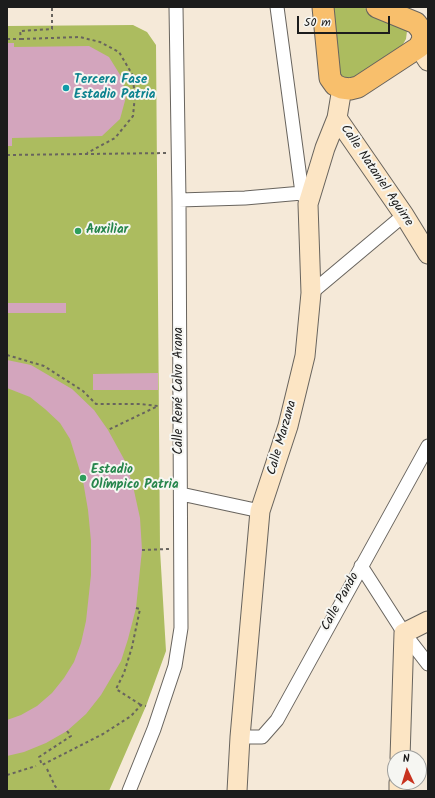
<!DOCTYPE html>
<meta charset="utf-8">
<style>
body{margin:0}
#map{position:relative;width:435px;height:798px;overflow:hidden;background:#f5e9d8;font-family:Kalam,sans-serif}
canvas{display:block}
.frame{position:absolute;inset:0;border:8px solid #1c1c1c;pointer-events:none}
.north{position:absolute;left:387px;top:750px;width:40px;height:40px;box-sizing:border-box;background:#f6f6f2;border:1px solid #9f9f9c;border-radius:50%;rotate:356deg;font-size:11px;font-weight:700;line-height:16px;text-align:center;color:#1c1c1c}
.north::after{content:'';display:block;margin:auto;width:14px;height:18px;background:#c8321e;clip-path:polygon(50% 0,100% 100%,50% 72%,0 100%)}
.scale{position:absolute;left:297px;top:16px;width:93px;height:18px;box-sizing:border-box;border:2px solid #1c1c1c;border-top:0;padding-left:5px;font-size:12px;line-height:14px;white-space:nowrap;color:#1c1c1c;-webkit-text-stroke:3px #f6f6f2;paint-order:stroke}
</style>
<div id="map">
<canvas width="435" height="798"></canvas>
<div class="frame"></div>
<div class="north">N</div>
<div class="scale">50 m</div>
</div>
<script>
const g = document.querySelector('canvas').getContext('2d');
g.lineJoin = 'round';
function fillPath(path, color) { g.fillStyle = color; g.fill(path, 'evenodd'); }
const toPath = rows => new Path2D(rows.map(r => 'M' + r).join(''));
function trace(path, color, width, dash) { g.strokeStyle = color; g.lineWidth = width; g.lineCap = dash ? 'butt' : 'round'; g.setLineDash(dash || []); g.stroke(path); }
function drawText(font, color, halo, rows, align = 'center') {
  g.font = font + ' Kalam,sans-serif'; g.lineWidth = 4; g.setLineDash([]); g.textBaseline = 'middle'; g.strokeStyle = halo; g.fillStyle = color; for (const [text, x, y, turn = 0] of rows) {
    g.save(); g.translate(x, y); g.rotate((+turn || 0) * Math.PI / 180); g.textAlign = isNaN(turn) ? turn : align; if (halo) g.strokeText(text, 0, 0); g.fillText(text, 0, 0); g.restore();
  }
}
fillPath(toPath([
 [334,7,362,7,401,23,407,31,406,39,402,46,354,79,346,79,339,75,332,14],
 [133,25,147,32,156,45,160,550,166,651,146,706,109,791,7,791,7,26]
]), '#acbc5f');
fillPath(toPath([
 [7,43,14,43,14,47,89,46,109,57,122,78,126,97,120,119,102,136,12,138,12,146,7,146],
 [7,303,66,303,66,313,7,313],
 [7,360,31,365,72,389,94,410,108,430,125,461,133,486,140,518,142,550,136,608,128,639,121,661,101,695,86,714,67,731,46,743,24,752,7,756,7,720,21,715,37,706,52,693,64,678,74,662,81,643,86,621,91,575,91,541,88,510,83,481,70,439,60,423,45,409,30,397,7,388],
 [158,373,158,390,93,390,93,374]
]), '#d3a5bd');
const street = toPath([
 [277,7,302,193,308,204],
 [179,200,245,198,302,193],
 [311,293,404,215],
 [181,494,260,511],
 [361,566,404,633,428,664],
 [240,737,262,737,277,720,428,446],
 [129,791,154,729,175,666,181,628,179,200,176,7]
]);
const secondary = toPath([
 [419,47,428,61],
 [337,118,404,215,428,254],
 [400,758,404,633,428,621],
 [237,791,240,737,260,511,288,426,305,356,311,293,308,204,325,148,337,118,342,88],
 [399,791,399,782]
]);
const primary = toPath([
 [323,7,330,78,335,85,342,88,350,89,358,87,419,47,423,39,422,31,416,23,377,7]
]);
trace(street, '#68645e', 15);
trace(secondary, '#68645e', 21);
trace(primary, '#68645e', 23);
trace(toPath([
 [7,39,21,39,20,31,52,29,52,7],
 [21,39,80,37,100,42,119,52,132,74,135,95,133,116,115,138,87,153],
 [7,155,167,153],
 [7,355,44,366,83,391,96,404,140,404,158,406,108,430],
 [142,550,169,549],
 [136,608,140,609,132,647,124,673,116,689,141,705],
 [67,731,71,736,39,757,42,765,103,734,131,716,141,705,146,706],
 [47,769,55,786,59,791],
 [7,775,36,766]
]), '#68645e', 2, [3, 3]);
trace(street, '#fff', 13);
trace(secondary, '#fce5c4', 19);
trace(primary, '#f8bf6c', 21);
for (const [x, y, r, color] of [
 [66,88,4,"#0f9aa8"],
 [78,231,4,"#2e9e5b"],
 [83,478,4,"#2e9e5b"]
]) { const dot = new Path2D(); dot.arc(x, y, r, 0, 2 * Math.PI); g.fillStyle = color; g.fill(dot); trace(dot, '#f6f6f2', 1.5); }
drawText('bold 13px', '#0d838f', '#f6f6f2', [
 ["Tercera Fase",74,81],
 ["Estadio Patria",74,96]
], 'left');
drawText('13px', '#1c1c1c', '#f6f6f2', [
 ["Calle Nataniel Aguirre",376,176,56],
 ["Calle René Calvo Arana",180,391,-90],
 ["Calle Marzana",283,438,-74],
 ["Calle Pando",341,602,-61]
]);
drawText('bold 13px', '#27864d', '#f6f6f2', [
 ["Auxiliar",86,231],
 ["Estadio",91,471],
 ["Olímpico Patria",91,486]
], 'left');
</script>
